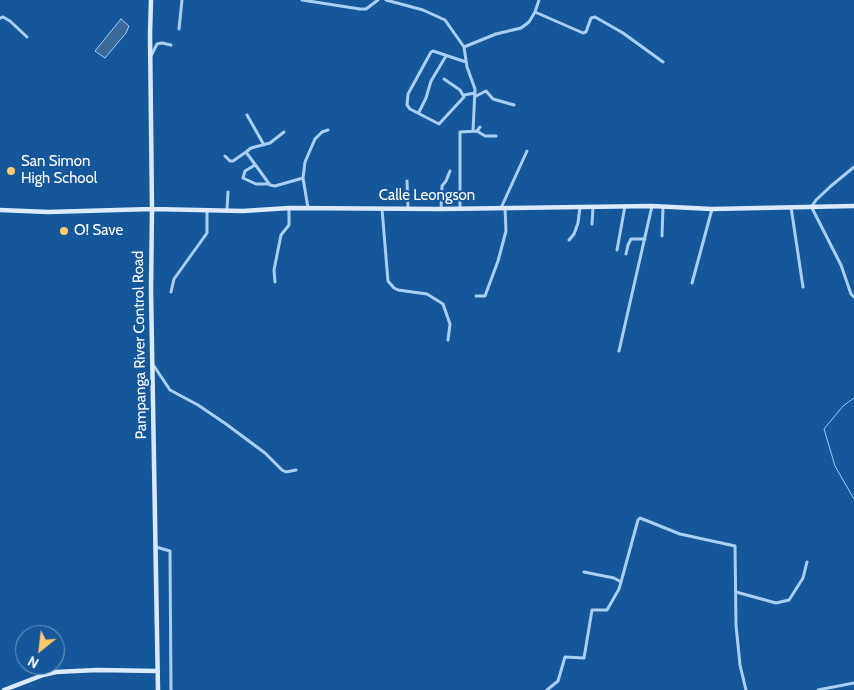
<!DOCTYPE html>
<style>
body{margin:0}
#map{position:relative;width:854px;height:690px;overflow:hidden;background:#14589b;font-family:Cabin,sans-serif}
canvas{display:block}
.north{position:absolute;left:15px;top:625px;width:50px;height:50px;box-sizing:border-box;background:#14589b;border:1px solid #729bc3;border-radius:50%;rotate:209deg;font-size:14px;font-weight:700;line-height:20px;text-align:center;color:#fff}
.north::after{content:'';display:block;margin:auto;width:18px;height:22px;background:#ffca6b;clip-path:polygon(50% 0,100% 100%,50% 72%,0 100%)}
</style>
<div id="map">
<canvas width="854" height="690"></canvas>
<div class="north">N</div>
</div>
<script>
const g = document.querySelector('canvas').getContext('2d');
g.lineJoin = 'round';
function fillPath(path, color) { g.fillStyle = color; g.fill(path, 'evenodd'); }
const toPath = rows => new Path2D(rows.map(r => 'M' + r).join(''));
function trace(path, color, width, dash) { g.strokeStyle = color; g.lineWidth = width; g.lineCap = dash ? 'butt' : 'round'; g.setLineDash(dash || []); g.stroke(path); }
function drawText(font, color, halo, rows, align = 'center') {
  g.font = font + ' Cabin,sans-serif'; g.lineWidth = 4; g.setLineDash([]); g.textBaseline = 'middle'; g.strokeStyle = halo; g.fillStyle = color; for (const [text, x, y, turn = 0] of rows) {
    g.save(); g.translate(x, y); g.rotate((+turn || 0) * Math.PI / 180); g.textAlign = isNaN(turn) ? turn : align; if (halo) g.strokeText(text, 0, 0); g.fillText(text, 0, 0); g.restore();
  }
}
const water = toPath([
 [121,19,129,26,126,33,105,58,95,51,121,19]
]);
fillPath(water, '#396999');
trace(water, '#9bccf6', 1);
trace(toPath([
 [854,398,843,406,824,429,835,466,854,499]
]), '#9bccf6', 1);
trace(toPath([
 [302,0,360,9,366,9,378,0],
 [386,0,423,10,445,20,464,47,467,67,475,89,473,131],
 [539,0,535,12,583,33,586,32,591,18,595,17,623,33,663,62],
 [0,18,3,17,10,21,27,37],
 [179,29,182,0],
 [464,47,496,34,521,28,529,22,535,12],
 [151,56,157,44,162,43,171,45],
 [444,79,460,90,464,97,439,124,410,109,407,105,408,94,431,52,433,51,466,62],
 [464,95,475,93],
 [476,96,486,91,493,99,514,105],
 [419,112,426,98,431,81,446,56],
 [247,115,264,145],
 [477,131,485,136,496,136],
 [284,132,270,143,251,148,246,152,270,185,275,186,303,178],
 [225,156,230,161,233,161,246,152],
 [255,165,245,171,243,178,256,184,268,184],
 [407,181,408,208],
 [811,206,841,265,851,294,854,297],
 [812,206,816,200,831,186,854,167],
 [791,207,803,287],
 [308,208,303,178,305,162,315,139,322,132,328,130],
 [501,208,527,151],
 [382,209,388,281,394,288,398,290,427,294,443,304,450,324,448,340],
 [441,209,442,186,446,181,450,171],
 [460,209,460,132,477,131,480,127],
 [227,210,228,192],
 [592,224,593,207],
 [662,236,663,207],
 [569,240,574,234,578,223,580,207],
 [617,250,625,206],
 [626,254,628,245,631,239,645,239],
 [275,282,274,270,281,235,289,225,289,208],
 [692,283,712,209],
 [171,292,174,279,207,233,207,211],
 [476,296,485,296,498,261,506,231,505,208],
 [619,351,652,206],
 [154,366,170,390,198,405,226,424,265,453,282,470,286,472,296,470],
 [156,547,170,551,171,690],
 [584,572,614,578,621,582,638,520,640,518,680,534,735,546,736,625,740,665,746,690],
 [736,592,776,603,789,600,803,578,807,562],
 [547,690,558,681,565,657,584,658,592,610,607,610,619,589,621,582],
 [818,690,854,683]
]), '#a9d0f3', 3);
trace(toPath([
 [151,0,150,34,152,209,151,290,158,690],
 [0,210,48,212,152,209,243,211,289,208,441,209,652,206,712,209,854,206],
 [4,690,43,675,56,672,97,670,158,671]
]), '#d9ebfd', 4.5);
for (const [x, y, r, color] of [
 [11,171,5,"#ffca6b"],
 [64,231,5,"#ffca6b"]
]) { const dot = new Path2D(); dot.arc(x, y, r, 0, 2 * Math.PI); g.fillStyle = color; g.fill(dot); trace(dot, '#14589b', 2); }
drawText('15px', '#fff', '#14589b', [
 ["San Simon",21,162],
 ["High School",21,179],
 ["O! Save",74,231]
], 'left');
drawText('15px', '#fff', '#14589b', [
 ["Calle Leongson",427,196],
 ["Pampanga River Control Road",140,345,-91]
]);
</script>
